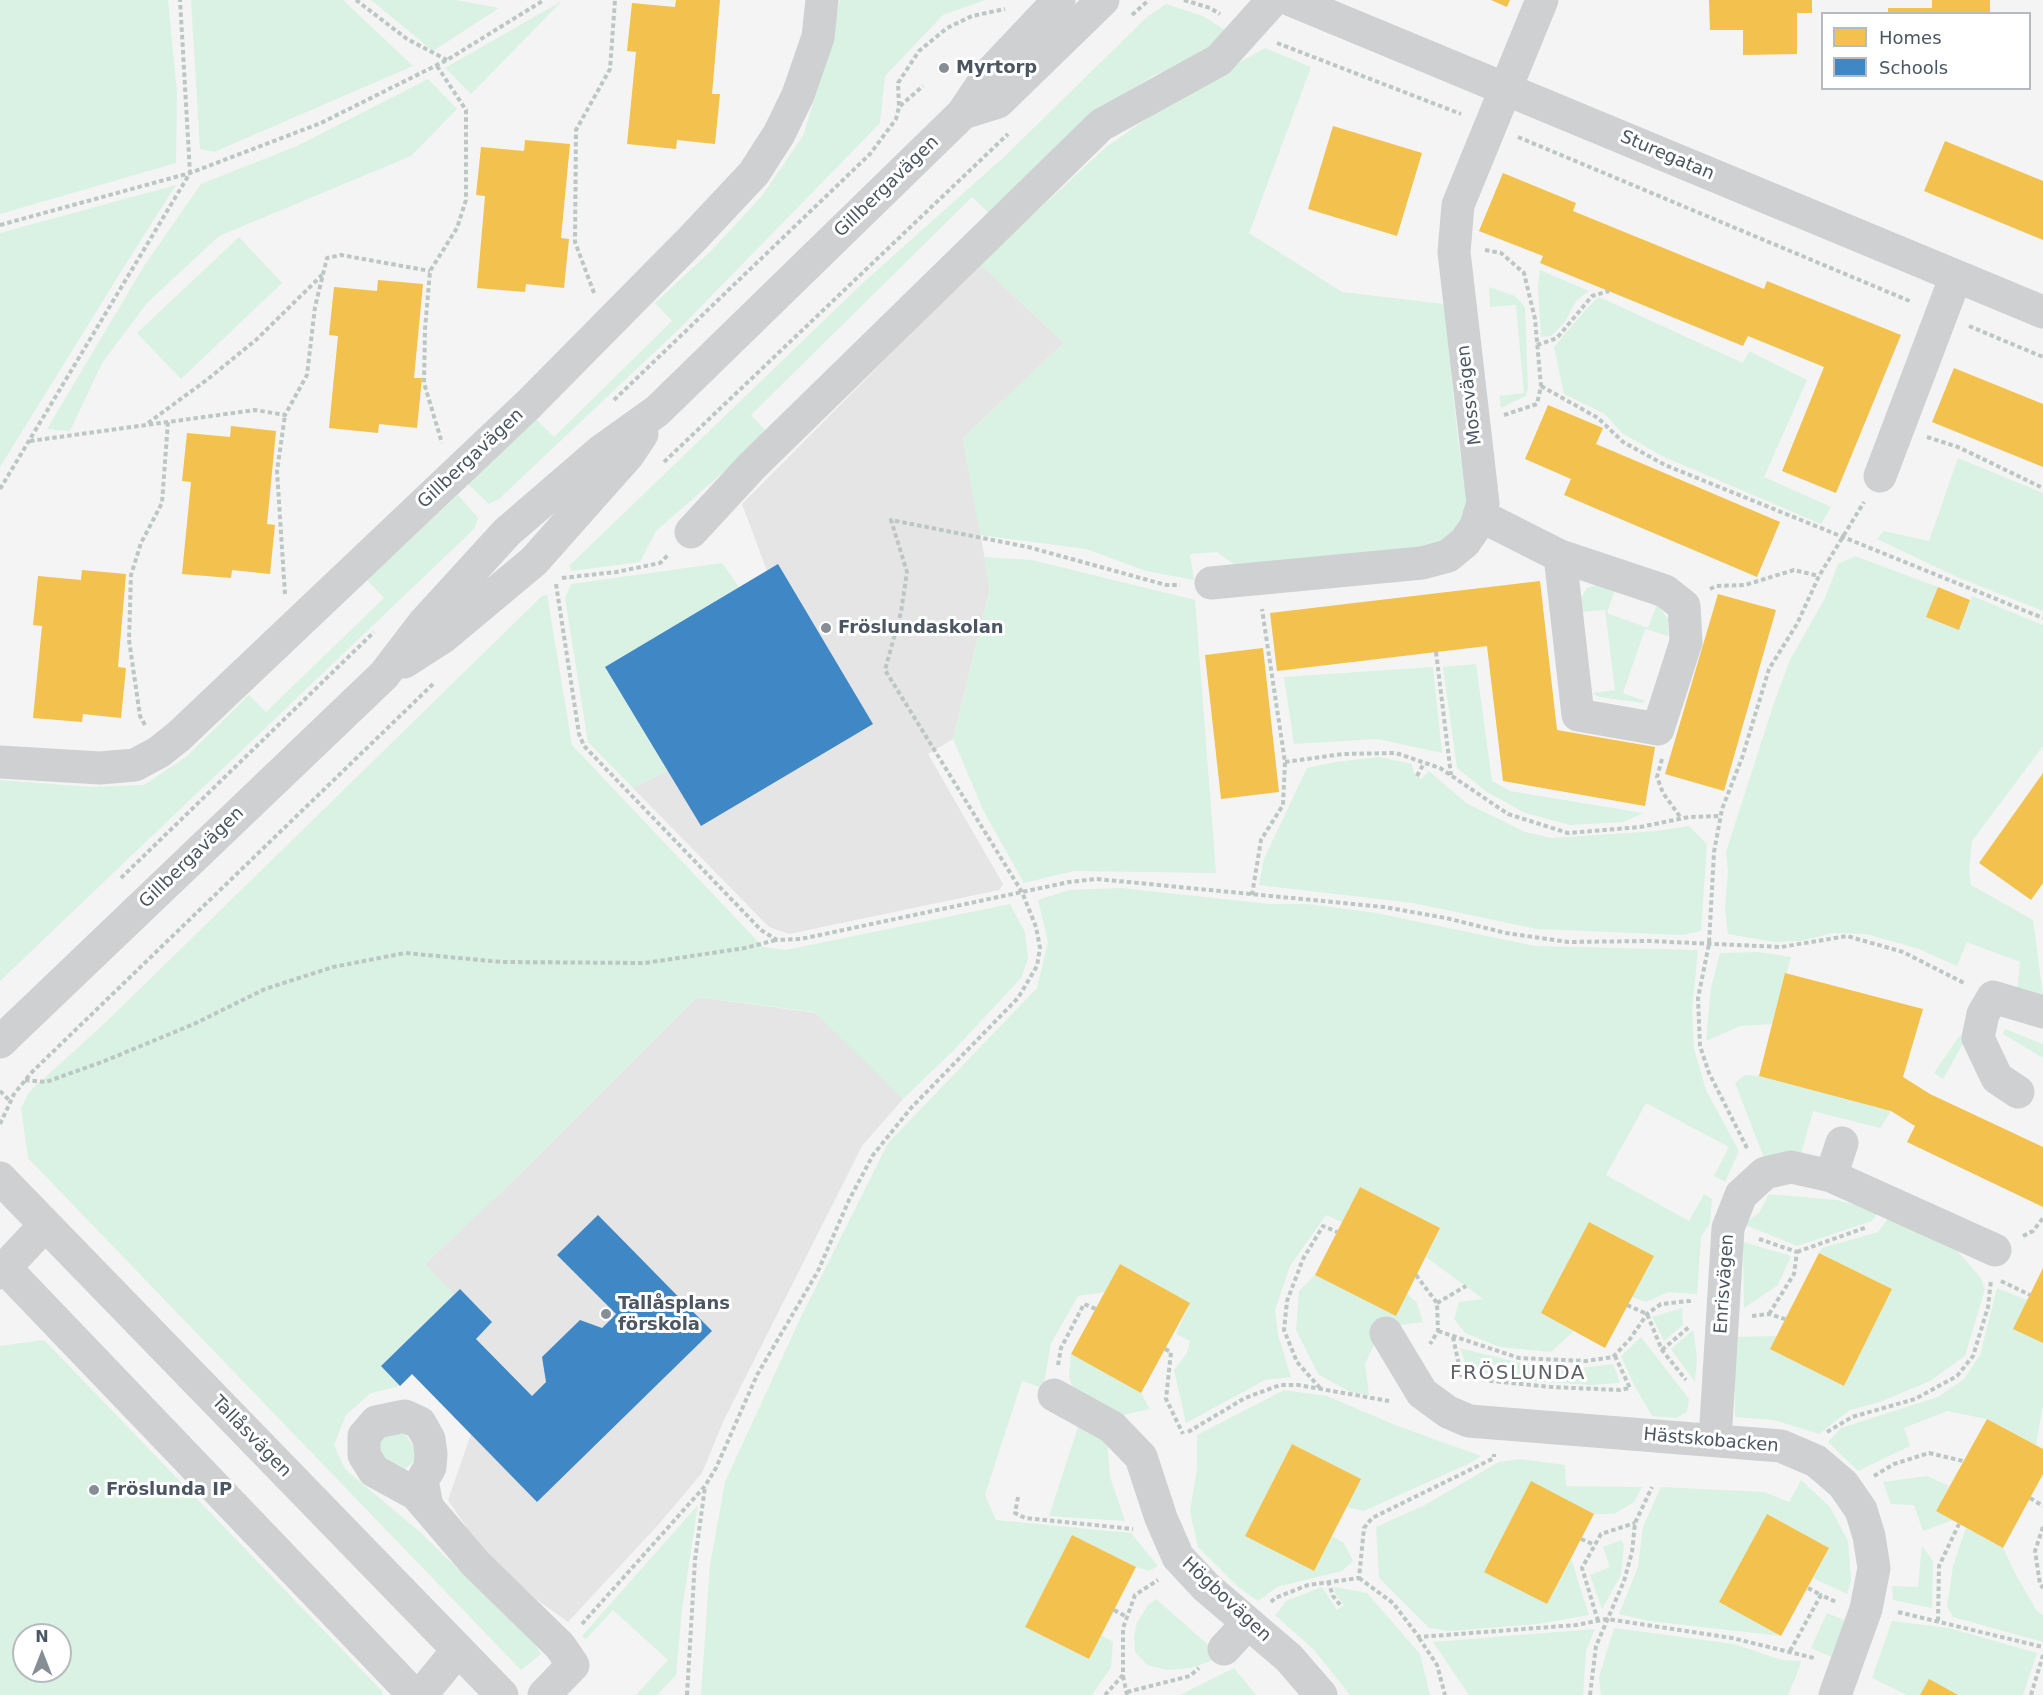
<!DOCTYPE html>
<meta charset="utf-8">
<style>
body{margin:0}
#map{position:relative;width:2043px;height:1695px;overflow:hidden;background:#f4f4f4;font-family:"DejaVu Sans",sans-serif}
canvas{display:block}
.legend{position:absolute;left:1821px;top:12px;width:210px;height:78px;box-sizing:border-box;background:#fff;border:2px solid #b7bbc0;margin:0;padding:8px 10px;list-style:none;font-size:18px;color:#4a5661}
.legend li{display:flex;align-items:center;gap:12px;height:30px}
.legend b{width:30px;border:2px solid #b7bbc0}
.north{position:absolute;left:12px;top:1623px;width:60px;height:60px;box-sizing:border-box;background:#fff;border:2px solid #b7bbc0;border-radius:50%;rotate:0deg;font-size:16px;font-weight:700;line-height:24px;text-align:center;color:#4a5661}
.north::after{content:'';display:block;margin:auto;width:21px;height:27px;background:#868d94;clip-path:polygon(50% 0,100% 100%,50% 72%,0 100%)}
</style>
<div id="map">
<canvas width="2043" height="1695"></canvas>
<ul class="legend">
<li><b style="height:16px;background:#f2c14e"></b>Homes</li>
<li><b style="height:16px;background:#3f88c5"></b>Schools</li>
</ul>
<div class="north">N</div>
</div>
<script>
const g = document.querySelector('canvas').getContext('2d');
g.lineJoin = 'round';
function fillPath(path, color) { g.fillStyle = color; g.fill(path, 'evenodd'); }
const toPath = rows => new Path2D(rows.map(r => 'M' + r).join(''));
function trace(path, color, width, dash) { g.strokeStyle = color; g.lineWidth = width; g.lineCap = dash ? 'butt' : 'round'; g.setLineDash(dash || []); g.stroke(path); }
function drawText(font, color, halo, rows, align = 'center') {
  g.font = font + ' "DejaVu Sans",sans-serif'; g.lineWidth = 6; g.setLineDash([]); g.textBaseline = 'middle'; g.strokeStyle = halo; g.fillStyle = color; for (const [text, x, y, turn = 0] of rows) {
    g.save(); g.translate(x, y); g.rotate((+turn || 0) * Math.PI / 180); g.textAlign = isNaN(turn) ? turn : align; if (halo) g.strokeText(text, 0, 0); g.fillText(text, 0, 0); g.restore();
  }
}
fillPath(toPath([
 [980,264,1064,343,963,438,990,588,953,739,928,754,1003,884,999,890,789,934,769,927,633,788,667,771,605,667,767,571,742,504],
 [697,997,817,1013,903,1099,862,1146,723,1422,702,1473,658,1525,568,1622,536,1599,481,1549,448,1500,471,1434,413,1374,400,1386,381,1366,453,1294,425,1264,522,1172]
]), '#e6e5e6');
fillPath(toPath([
 [0,0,168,0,177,92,176,163,0,214],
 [191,0,343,0,413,66,214,152,200,149],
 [371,0,456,0,499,8,433,51],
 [840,0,985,0,943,15,885,76,880,123,680,328,499,499,489,504,468,484,536,419,554,437,672,321,655,303,711,251,761,197,803,136,826,61],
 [562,1,471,94,445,68],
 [1166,4,1203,16,1225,30,1201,57,1153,76,1111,103,989,213,972,197,751,415,768,433,656,531,640,562,572,571,569,566,866,280,1004,157,1147,17],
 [1265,48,1311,67,1249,233,1342,292,1444,304,1458,441,1468,505,1460,537,1436,551,1242,570,1217,552,1190,554,1194,580,1146,571,1086,549,980,535,963,438,1064,343,980,264,1106,147,1180,96],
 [428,79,457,109,411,156,219,236,147,303,102,363,70,431,47,429,144,266,201,184,297,146],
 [176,185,132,254,0,467,0,233],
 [239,237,282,283,181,379,137,333],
 [1540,270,1589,291,1576,301,1565,322,1551,336,1541,337,1538,288],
 [1489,287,1515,296,1525,307,1528,388,1526,396,1501,408,1499,396,1524,393,1516,305,1490,307],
 [1599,297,1743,363,1749,351,1807,380,1764,477,1831,507,1821,524,1662,456,1622,433,1605,414,1564,394,1554,347,1587,308],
 [1958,458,2043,493,2043,611,1957,577,1877,539,1884,531,1929,541],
 [458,495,478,518,474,529,0,981,0,780,91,787,144,785,186,757,249,695,266,712,384,598,367,580],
 [1855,556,1938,587,1926,617,1959,630,1972,596,2043,625,2043,746,1972,841,1969,870,1971,885,2033,920,2043,996,2017,992,2020,962,1967,942,1957,966,1919,949,1866,934,1833,933,1800,941,1774,942,1728,934,1725,911,1728,871,1726,852,1773,706,1790,660,1825,598,1838,564],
 [984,557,1032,560,1195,600,1216,873,1074,871,1024,883,984,812,953,739,990,589],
 [722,563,739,587,605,667,667,771,633,788,588,742,565,598,571,584],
 [1600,584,1615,589,1607,613,1648,628,1657,604,1668,619,1668,636,1645,629,1623,693,1645,701,1643,703,1599,697,1592,693,1615,690,1605,610,1582,612,1579,601,1587,588],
 [547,595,572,745,763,947,786,950,1010,904,1025,932,1028,959,1021,978,953,1051,903,1099,814,1012,697,997,522,1172,425,1264,454,1294,381,1366,400,1386,371,1393,346,1415,334,1445,345,1469,421,1533,533,1642,541,1654,521,1670,28,1158,21,1108,29,1092,106,1022,542,596],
 [1476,664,1492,781,1510,791,1643,813,1623,822,1570,825,1525,813,1487,792,1457,768,1443,667],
 [1433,667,1442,753,1377,739,1294,744,1284,677],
 [1379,757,1412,764,1414,773,1421,779,1429,771,1466,803,1525,832,1551,838,1657,831,1689,826,1707,844,1701,931,1682,935,1537,929,1413,903,1259,885,1264,859,1307,768,1335,762],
 [1121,888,1270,904,1307,904,1371,912,1535,946,1698,950,1692,1011,1694,1049,1706,1090,1739,1151,1725,1182,1714,1176,1729,1147,1646,1103,1606,1175,1689,1221,1704,1194,1712,1199,1710,1223,1701,1237,1697,1294,1668,1292,1646,1302,1632,1297,1654,1256,1589,1222,1541,1313,1574,1331,1551,1352,1500,1347,1465,1333,1454,1319,1459,1302,1483,1299,1426,1257,1440,1228,1360,1187,1342,1222,1326,1215,1290,1266,1275,1310,1278,1335,1291,1377,1265,1380,1186,1423,1174,1370,1187,1353,1190,1341,1176,1334,1190,1303,1120,1264,1105,1292,1078,1296,1051,1343,1043,1388,1022,1381,985,1495,996,1520,1131,1533,1158,1566,1149,1571,1136,1567,1072,1535,1025,1627,1089,1659,1101,1635,1113,1642,1111,1667,1092,1695,701,1695,710,1565,725,1482,800,1319,888,1143,1037,988,1048,942,1038,900,1069,890],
 [1759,952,1791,957,1772,1024,1740,1026,1706,1041,1711,988,1720,953],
 [2005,1029,2043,1044,2043,1058,2003,1034],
 [1960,1035,1966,1038,1943,1079,1934,1073],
 [1745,1075,1759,1076,1891,1111,1880,1128,1813,1111,1800,1157,1766,1163,1735,1083],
 [1769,1194,1837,1200,1879,1211,1872,1221,1797,1246,1743,1224,1759,1213],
 [1891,1214,1948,1240,1980,1277,1985,1289,1965,1356,1930,1381,1880,1402,1850,1410,1819,1434,1774,1420,1735,1417,1734,1337,1777,1336,1771,1348,1844,1386,1892,1289,1819,1253,1822,1248,1878,1232],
 [1743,1242,1791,1256,1778,1285,1744,1308],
 [1315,1275,1396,1316,1407,1294,1417,1303,1423,1322,1399,1325,1377,1338,1365,1364,1369,1395,1350,1392,1318,1374,1296,1330,1299,1291],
 [1997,1288,2027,1300,2043,1343,2043,1404,2036,1445,1987,1419,1947,1411,1904,1428,1910,1446,1858,1471,1828,1442,1841,1428,1938,1397,1964,1379,1980,1355],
 [1682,1308,1683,1325,1664,1341,1652,1317],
 [1693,1330,1697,1357,1695,1382,1671,1349],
 [1641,1337,1689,1399,1687,1412,1676,1418,1652,1416,1634,1385,1621,1356],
 [44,1340,382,1691,382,1695,0,1695,0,1346],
 [24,1635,60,1635,60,1671,24,1671],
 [1460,1348,1516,1362,1565,1370,1613,1364,1620,1383,1591,1385,1531,1381,1468,1370],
 [1071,1354,1141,1393,1150,1409,1114,1417,1075,1394,1069,1377],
 [1284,1390,1327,1396,1395,1425,1481,1456,1470,1463,1364,1511,1346,1507,1360,1479,1292,1444,1245,1536,1313,1571,1332,1536,1344,1543,1353,1561,1342,1571,1277,1587,1258,1601,1238,1587,1198,1547,1190,1512,1197,1468,1197,1435],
 [1062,1411,1107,1440,1110,1477,1125,1521,1049,1516,1079,1424,1060,1417],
 [391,1431,404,1433,416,1450,414,1461,405,1469,378,1456,380,1439],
 [1520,1459,1565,1465,1566,1486,1642,1487,1634,1502,1614,1514,1594,1514,1531,1482,1484,1571,1547,1604,1571,1558,1589,1615,1538,1624,1450,1631,1429,1628,1379,1578,1376,1527,1423,1506,1499,1462],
 [1927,1476,1949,1486,1936,1511,1953,1520,1923,1531,1914,1505,1891,1504,1883,1482],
 [1801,1480,1830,1507,1848,1541,1851,1581,1847,1594,1813,1578,1829,1548,1767,1514,1719,1602,1781,1636,1649,1621,1619,1614,1638,1567,1643,1527,1661,1487,1764,1492,1789,1502],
 [698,1505,682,1609,676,1675,657,1695,636,1695,668,1660,613,1610,586,1639,582,1636],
 [1966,1528,2003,1548,2016,1575,2037,1611,2043,1615,2043,1642,1953,1617,1947,1606,1953,1566],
 [1621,1540,1624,1545,1621,1575,1602,1609,1590,1575,1610,1567,1603,1547],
 [1922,1546,1933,1561,1932,1608,1893,1600,1892,1586,1918,1587],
 [1322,1587,1337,1610,1344,1605,1335,1593,1334,1587,1367,1593,1420,1654,1430,1695,1350,1695,1314,1650,1275,1615,1286,1601],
 [1156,1599,1222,1657,1191,1668,1166,1670,1147,1665,1135,1652,1134,1637,1137,1623,1147,1606],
 [1827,1613,1847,1621,1831,1657,1811,1648],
 [1892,1621,1949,1628,2037,1653,2023,1695,1907,1695,1872,1678],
 [1614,1628,1734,1644,1781,1660,1801,1661,1800,1666,1788,1695,1601,1695,1599,1677],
 [1595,1629,1586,1651,1583,1695,1469,1695,1433,1642],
 [1234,1668,1256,1695,1180,1695]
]), '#d9f2e3');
fillPath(toPath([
 [676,0,720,0,712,94,720,94,715,144,677,140,676,149,627,144,636,52,627,51,632,3,675,7],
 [1491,0,1510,0,1507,7],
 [1709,0,1812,0,1812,13,1797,13,1797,54,1743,55,1743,30,1710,30],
 [1932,0,1990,0,1990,14,1888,14,1888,8,1932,8],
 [1333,126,1422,153,1397,236,1308,209],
 [525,140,570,144,561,238,569,239,564,288,526,284,525,292,477,288,485,196,476,195,481,147,524,151],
 [1945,141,2043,181,2043,240,1924,191],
 [1503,173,1576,203,1573,211,1764,289,1767,281,1901,335,1836,493,1782,471,1824,367,1748,336,1743,346,1540,263,1543,256,1479,231],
 [378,280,423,284,414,378,422,378,417,428,379,424,378,433,329,428,338,336,329,335,334,287,377,291],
 [1954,368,2043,404,2043,467,1932,422],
 [1548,405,1603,428,1596,444,1780,522,1757,577,1564,495,1571,479,1525,459],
 [231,426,276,431,267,524,275,525,270,574,232,570,231,578,182,574,191,482,182,481,187,433,230,437],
 [82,570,126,574,118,667,126,668,121,718,83,714,82,722,33,718,42,626,33,625,38,576,81,580],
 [1540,581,1557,730,1655,747,1645,806,1503,781,1487,646,1277,671,1270,613],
 [1938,587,1970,600,1959,630,1926,617],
 [1718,594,1776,610,1724,791,1665,774],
 [1263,648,1279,792,1221,799,1205,655],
 [2043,773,2043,883,2031,900,1979,863],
 [1785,973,1923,1009,1903,1077,1930,1094,2043,1147,2043,1207,1907,1142,1915,1126,1891,1111,1759,1076],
 [1360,1187,1440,1228,1396,1316,1315,1275],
 [1589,1222,1654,1256,1605,1348,1541,1313],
 [1819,1253,1892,1289,1844,1386,1770,1349],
 [1120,1264,1190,1303,1141,1393,1071,1354],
 [2043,1268,2043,1343,2013,1329],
 [1987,1419,2043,1449,2043,1474,2003,1548,1936,1511],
 [1292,1444,1361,1479,1314,1571,1245,1536],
 [1531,1481,1594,1514,1547,1604,1484,1572],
 [1767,1514,1829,1548,1781,1636,1719,1602],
 [1072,1535,1136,1567,1089,1659,1025,1627],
 [1929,1679,1958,1695,1920,1695]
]), '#f2c14e');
fillPath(toPath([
 [778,564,873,724,701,826,605,667],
 [598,1215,712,1331,537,1502,412,1374,400,1386,381,1366,460,1289,492,1322,476,1339,532,1396,546,1382,542,1357,580,1320,602,1328,616,1314,557,1255]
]), '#3f88c5');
trace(toPath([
 [356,0,407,39,447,60],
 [1184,0,1210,8,1220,14],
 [1132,15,1149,0],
 [1277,43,1461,114],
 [437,66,466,110,466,200,457,228,430,271,425,329,424,383,442,443],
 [900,106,923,86],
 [1518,137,1912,302],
 [0,225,190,173,321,123,447,60,544,0],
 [1485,250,1501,253,1524,273,1535,319,1541,386,1537,404,1504,415],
 [594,293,575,242,576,130,610,69,615,0],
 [1969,326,2043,357],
 [1537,345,1557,338,1592,296,1609,291],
 [1541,386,1598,418,1623,442,1665,465,2043,618],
 [614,400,870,154,896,119,899,107,898,83,919,51,947,28,972,16,1005,9],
 [148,423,208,379,257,339,322,275],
 [1927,437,1958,447,2043,488],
 [30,441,255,410,285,415,307,375,315,307,327,258,341,255,430,271],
 [664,462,1008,134],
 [0,489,190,173,180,0],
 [562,578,616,572,660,563,669,554],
 [556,584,579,734,584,746,761,930,777,940,801,939,1069,882,1097,879,1384,907,1446,918,1506,933,1568,942,1649,941,1781,947,1847,936,1903,952,1966,984],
 [1710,589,1716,586,1745,585,1794,570,1819,576],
 [285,594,277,471,285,415],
 [1436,652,1451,775],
 [145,725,140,716,129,640,131,575,141,543,162,503,168,421],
 [1662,759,1657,777,1663,793,1681,818],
 [1285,762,1343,754,1396,753,1440,768,1508,814,1568,833,1640,827,1689,817,1720,816],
 [1417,776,1424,763],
 [121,878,374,632],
 [1252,895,1261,840,1283,805,1285,762,1262,609],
 [25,1080,46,1082,102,1062,194,1024,265,989,333,967,405,953,502,962,645,963,745,948,776,940],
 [0,1091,10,1101],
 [0,1124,14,1094,32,1072,433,684],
 [1747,1148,1709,1073,1700,1046,1698,998,1709,944,1714,852,1722,809,1742,758,1769,669,1797,624,1819,576,1864,502],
 [2023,1236,2033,1231,2043,1218],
 [1759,1239,1797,1252,1794,1274,1769,1314],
 [1797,1252,1867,1227],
 [1416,1275,1437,1303,1438,1331,1430,1344],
 [2001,1281,2030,1295],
 [1437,1303,1466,1286],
 [1627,1305,1647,1314,1662,1350,1686,1380],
 [1752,1316,1769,1314,1785,1319],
 [1438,1331,1519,1358,1586,1361,1613,1357,1630,1339,1647,1314,1661,1304,1689,1301,1689,1304],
 [1453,1337,1461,1375,1491,1381,1551,1387,1620,1390,1630,1388,1615,1356],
 [1165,1349,1171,1352,1166,1399,1183,1434],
 [1662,1350,1689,1327],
 [1058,1365,1061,1348,1084,1304,1096,1309],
 [1320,1388,1297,1362,1284,1330,1287,1301,1303,1259,1323,1226,1337,1232],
 [1188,1432,1245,1398,1280,1385,1298,1385,1389,1401],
 [1827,1432,1852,1417,1915,1399,1957,1376,1973,1356,1988,1307,1991,1280],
 [1874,1476,1894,1464,1929,1453,1963,1461],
 [1018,1497,1015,1513,1025,1518,1133,1529],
 [2030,1498,2043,1506],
 [2043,1527,2035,1551,2040,1584,2043,1588],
 [1581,1539,1595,1545],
 [1359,1578,1393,1603,1419,1637,1576,1625,1607,1619,1732,1638,1814,1658],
 [1328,1581,1333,1596,1342,1607],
 [1808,1588,1821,1595],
 [1271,1602,1275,1598,1308,1585,1359,1578,1364,1528,1372,1518,1494,1458,1494,1454],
 [1114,1610,1127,1617],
 [1898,1612,2043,1647],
 [1598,1621,1582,1568,1601,1534,1635,1523],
 [1938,1621,1939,1566,1959,1524],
 [582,1624,705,1486,716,1468,757,1375,818,1271,849,1200,873,1155,911,1108,1018,998,1037,966,1040,948,1036,927,1022,892,885,670,901,612,907,572,891,520,1028,547,1166,585,1180,585],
 [1419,1638,1437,1665,1445,1695],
 [1790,1651,1821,1595,1836,1602],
 [1123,1676,1127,1695],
 [1127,1692,1190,1676,1199,1668],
 [687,1695,695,1560,705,1487],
 [1105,1695,1123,1675,1123,1628,1135,1595,1158,1580],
 [1590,1695,1596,1646,1624,1581,1632,1552,1635,1523,1652,1487],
 [2031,1695,2043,1655]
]), '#bcc7c4', 4, [4.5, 3]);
trace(toPath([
 [1291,0,2043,312],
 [963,113,998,102,1103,0],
 [1880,476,1956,276],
 [1479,515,1560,556,1665,591,1684,606,1686,642,1658,729,1578,715,1560,556],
 [691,532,752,466,1101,125,1219,60,1273,0],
 [1211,583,1422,563,1448,556,1465,542,1476,526,1483,503,1454,252,1458,205,1542,0],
 [404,662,443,637,534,561,628,455,642,434],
 [0,762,100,768,135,765,159,752,179,736,529,404,694,237,754,173,779,134,798,95,818,37,822,0],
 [0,1042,384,675,423,624,507,532,601,451,657,411,963,113,989,74,1059,0],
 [2018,1092,1997,1078,1978,1038,1983,1014,1993,997,2043,1012],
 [1831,1176,1842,1143],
 [0,1178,502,1695],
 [5,1268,414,1695],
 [0,1273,45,1225],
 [1386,1333,1422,1393,1448,1412,1469,1421,1781,1446,1816,1461,1843,1484,1861,1510,1869,1536,1874,1568,1866,1609,1835,1695],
 [1054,1395,1112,1427,1141,1457,1161,1518,1178,1557,1206,1587,1289,1658,1321,1695],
 [1715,1440,1728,1228,1741,1195,1765,1173,1791,1167,1831,1176,1995,1250],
 [427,1506,422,1481,430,1467,431,1454,429,1439,420,1423,405,1416,376,1422,364,1436,364,1455,374,1471,416,1494,475,1563,560,1646,573,1665,544,1695],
 [1224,1649,1248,1623],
 [421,1695,458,1650]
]), '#ced0d2', 33);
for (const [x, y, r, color] of [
 [944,68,6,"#868d94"],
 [826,628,6,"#868d94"],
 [606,1314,6,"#868d94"],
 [94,1490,6,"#868d94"]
]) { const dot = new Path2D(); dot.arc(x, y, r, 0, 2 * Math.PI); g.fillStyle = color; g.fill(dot); trace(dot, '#fff', 2); }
drawText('bold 18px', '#4a5661', '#fff', [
 ["Myrtorp",956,68],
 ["Fröslundaskolan",838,628],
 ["Tallåsplans",618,1304],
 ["förskola",618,1325],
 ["Fröslunda IP",106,1490]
], 'left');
drawText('18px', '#4a5661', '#fff', [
 ["Sturegatan",1667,156,23],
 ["Gillbergavägen",887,187,-44],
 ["Mossvägen",1470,395,-97],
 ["Gillbergavägen",471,459,-43],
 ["Gillbergavägen",192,858,-44],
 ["Enrisvägen",1725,1284,-86],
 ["Tallåsvägen",251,1437,46],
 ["Hästskobacken",1711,1441,5],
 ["Högbovägen",1226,1600,43]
]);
g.letterSpacing = '1.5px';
drawText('20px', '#5f6368', '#fff', [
 ["FRÖSLUNDA",1518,1374]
]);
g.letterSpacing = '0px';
</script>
